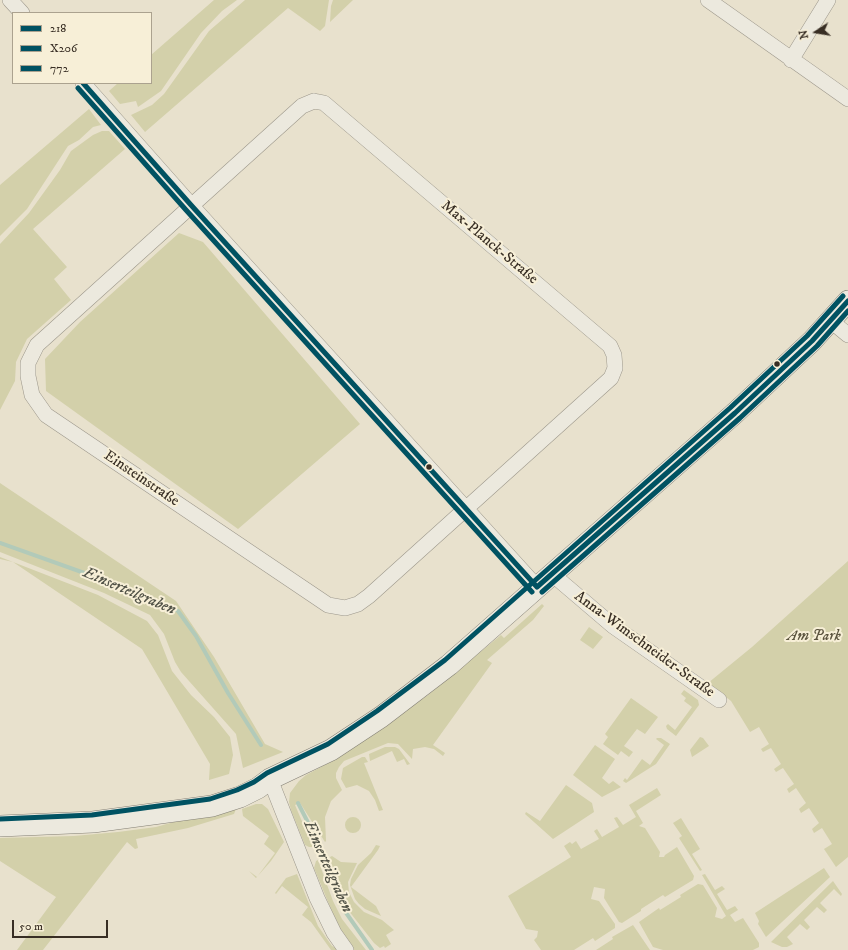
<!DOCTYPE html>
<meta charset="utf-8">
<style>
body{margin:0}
#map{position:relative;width:848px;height:950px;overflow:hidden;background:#e8e1cd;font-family:"IM FELL DW Pica",serif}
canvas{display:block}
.legend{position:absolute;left:12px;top:12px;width:140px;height:72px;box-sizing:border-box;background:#f7efd7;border:1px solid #aba28f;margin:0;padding:5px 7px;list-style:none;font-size:12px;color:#382e24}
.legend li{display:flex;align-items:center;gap:8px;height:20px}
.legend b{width:20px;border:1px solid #aba28f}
.north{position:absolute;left:796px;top:12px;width:40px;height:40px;-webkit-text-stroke:3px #f7efd7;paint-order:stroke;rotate:258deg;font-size:11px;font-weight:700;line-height:16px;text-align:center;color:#382e24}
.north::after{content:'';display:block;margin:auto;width:14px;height:18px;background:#382e24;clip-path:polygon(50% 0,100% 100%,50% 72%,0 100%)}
.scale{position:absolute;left:12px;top:920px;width:96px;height:18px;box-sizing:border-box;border:2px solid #382e24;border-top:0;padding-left:5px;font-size:12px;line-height:14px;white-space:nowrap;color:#382e24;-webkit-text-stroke:3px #f7efd7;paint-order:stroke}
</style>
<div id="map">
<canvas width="848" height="950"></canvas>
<ul class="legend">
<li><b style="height:5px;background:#005262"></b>218</li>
<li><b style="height:5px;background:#005262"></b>X206</li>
<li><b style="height:5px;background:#005262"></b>772</li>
</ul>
<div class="north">N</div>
<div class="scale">50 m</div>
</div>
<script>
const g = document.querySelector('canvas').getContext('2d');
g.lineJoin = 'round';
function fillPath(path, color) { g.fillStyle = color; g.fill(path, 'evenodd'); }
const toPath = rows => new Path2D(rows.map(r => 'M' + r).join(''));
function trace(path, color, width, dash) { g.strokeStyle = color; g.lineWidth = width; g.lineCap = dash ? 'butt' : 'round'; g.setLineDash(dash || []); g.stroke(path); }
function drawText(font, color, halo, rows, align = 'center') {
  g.font = font + ' "IM FELL DW Pica",serif'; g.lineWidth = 4; g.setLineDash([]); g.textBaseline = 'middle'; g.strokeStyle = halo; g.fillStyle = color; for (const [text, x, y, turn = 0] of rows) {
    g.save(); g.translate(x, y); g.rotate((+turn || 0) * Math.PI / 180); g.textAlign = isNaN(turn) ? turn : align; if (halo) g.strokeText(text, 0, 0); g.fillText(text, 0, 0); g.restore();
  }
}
fillPath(toPath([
 [214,0,237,0,222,11,201,33,161,91,138,107,136,101,120,104,109,91,118,83,151,83,151,55],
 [245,0,329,0,325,26,320,31,288,8,145,132,131,115,152,105,164,94,209,31],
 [333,0,353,0,330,22,331,6],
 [89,109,101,125,93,127,79,140,68,146,27,209,0,236,0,185],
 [102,131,109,131,125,149,33,229,67,267,54,279,71,300,27,339,16,362,15,381,0,410,0,244,29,213,60,170,71,151,93,135],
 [179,233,203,242,360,424,238,529,46,391,45,359,80,322],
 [0,483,176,601,214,657,265,744,283,752,243,768,236,734,181,672,175,662,164,634,150,615,104,593,0,552],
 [0,557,13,562,98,595,147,621,158,635,172,671,191,695,214,717,230,737,233,755,229,774,209,780,210,764,142,649,13,562,0,559],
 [848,561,848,857,836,867,824,849,832,844,822,828,814,833,812,829,819,823,809,808,801,813,799,809,806,803,796,788,789,793,787,789,794,784,783,768,776,772,774,769,781,764,771,748,763,752,761,749,769,744,759,727,750,732,731,701,708,683,752,647],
 [542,604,544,606,533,620,487,660,492,663,433,745,445,753,443,756,434,749,425,747,413,749,412,759,398,744,388,743,344,761,339,767,336,773,336,778,342,790,331,801,325,817,326,841,325,842,300,803,295,805,313,847,309,847,305,845,291,810,289,802,290,793,299,781,306,775,338,758,428,695,501,635,504,638],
 [589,627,603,637,593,649,580,640],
 [684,690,698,700,699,705,676,736,667,729,666,726,668,724,675,730,692,707,684,701,686,698,681,694],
 [631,698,658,717,645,734,637,729,624,746,633,752,629,757,621,751,618,755,603,744,608,737,605,734],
 [700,737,703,738,709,746,692,757,690,750],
 [657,738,661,738,670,744,656,764,626,783,623,781,625,778,627,780,642,759,650,765,664,745,656,739],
 [595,745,615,759,602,778,609,784,613,781,621,787,602,797,573,775],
 [385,747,395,747,399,749,410,764,407,765,404,759,397,762,392,751,370,761,369,754],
 [362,757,365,757,368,762,364,763,383,810,379,811,375,800,369,791,357,785,346,788,341,779,343,768],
 [566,785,592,803,594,812,553,839,525,814,526,812,540,821],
 [657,788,661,795,636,811,643,823,639,826,645,828,660,852,659,857,664,857,665,855,677,847,694,876,693,880,665,897,663,895,641,909,641,911,622,923,619,922,604,898,605,889,594,887,591,899,599,901,615,924,615,928,595,941,593,938,574,950,541,950,534,940,537,937,538,931,526,929,508,896,571,857,564,846,570,842,572,844,576,841,581,849,599,839,594,831,597,829,602,837,619,827,614,818,617,817,623,825,636,817,629,805],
 [238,804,234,814,188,828,136,839,138,848,135,849,127,842,43,950,17,950,56,897,0,861,0,838,74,836,118,832,156,827],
 [256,804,262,804,268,809,284,842,271,861,256,878,249,871,257,877,275,853,264,844,269,836,243,816,242,809],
 '345 825a8 8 0 1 1 16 0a8 8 0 1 1-16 0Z',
 [681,818,700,849,692,854,702,870,700,871,679,838,682,836,673,823],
 [376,845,380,846,378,850,351,887,376,906,381,916,365,909,359,904,355,899,351,888,350,885,351,879,358,865,371,853],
 [332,856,341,862,357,863,348,882,349,892,354,902,364,912,382,920,394,930,386,935,391,944,385,948,384,946,380,948,374,943,345,906,335,880,330,857],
 [318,860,333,901,342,919,366,950,354,950,338,926,314,868,316,861],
 [824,868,830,877,766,937,758,924,759,921,755,913],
 [297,874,318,926,332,946,341,950,331,950,311,922,302,915,308,907,282,886,276,894,275,893,286,878],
 [705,874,715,890,722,886,725,889,717,894,727,910,735,906,738,910,730,915,735,922,743,918,759,943,759,947,753,950,663,950,653,947,639,922,659,908,660,910,681,897,680,895,698,884,703,885,717,908,715,917,722,919,726,916,702,875],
 [833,881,842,894,841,896,834,889,820,903,827,910,824,913,817,907,804,920,810,927,807,930,800,924,787,937,793,944,787,947,782,947,771,942],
 [633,925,650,950,596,950,613,939,612,937]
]), '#d3d0aa');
trace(toPath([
 [0,543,118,585,178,611,196,636,228,693,261,745],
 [298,803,318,842,342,907,372,950]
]), '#b2cab9', 4);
const street = toPath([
 [10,0,22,13],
 [708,0,848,99],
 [791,60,828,0],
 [83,83,191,205,537,587],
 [314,101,324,103,610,346,614,355,615,368,611,378,369,596,358,604,345,608,328,605,46,415,32,395,28,376,28,363,37,345,302,106,314,101],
 [831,321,848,335],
 [552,574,613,626,719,700],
 [270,779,317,898,334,933,346,950]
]);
const secondary = toPath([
 [0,826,93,822,212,806,240,797,258,788,270,779,331,750,381,717,449,665,735,413,812,341,848,301]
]);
trace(street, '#9c978b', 16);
trace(secondary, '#837f74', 22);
trace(street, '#ece9de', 15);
trace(secondary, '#ece9de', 21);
trace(toPath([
 [83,83,191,205,537,587],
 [537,587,735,413,812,341,848,301]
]), '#005262', 5);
trace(toPath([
 [78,88,186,210,532,592],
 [542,592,740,418,817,346,848,311]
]), '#005262', 5);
trace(toPath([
 [0,819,92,815,210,799,237,790,254,782,267,773,328,744,377,711,445,660,730,408,807,336,843,296]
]), '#005262', 5);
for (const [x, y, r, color] of [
 [777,364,3.5,"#382e24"],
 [429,467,3.5,"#382e24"]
]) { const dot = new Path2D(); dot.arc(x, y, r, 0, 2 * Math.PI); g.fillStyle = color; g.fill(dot); trace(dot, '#f7efd7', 1.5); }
drawText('15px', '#382e24', '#f7efd7', [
 ["Max-Planck-Straße",489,243,40],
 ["Einsteinstraße",141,479,34],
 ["Anna-Wimschneider-Straße",644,645,36]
]);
drawText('italic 15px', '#5a533e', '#f7efd7', [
 ["Am Park",814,637]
]);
drawText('italic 16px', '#515247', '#f7efd7', [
 ["Einserteilgraben",129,592,23],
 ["Einserteilgraben",327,867,66]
]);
</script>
